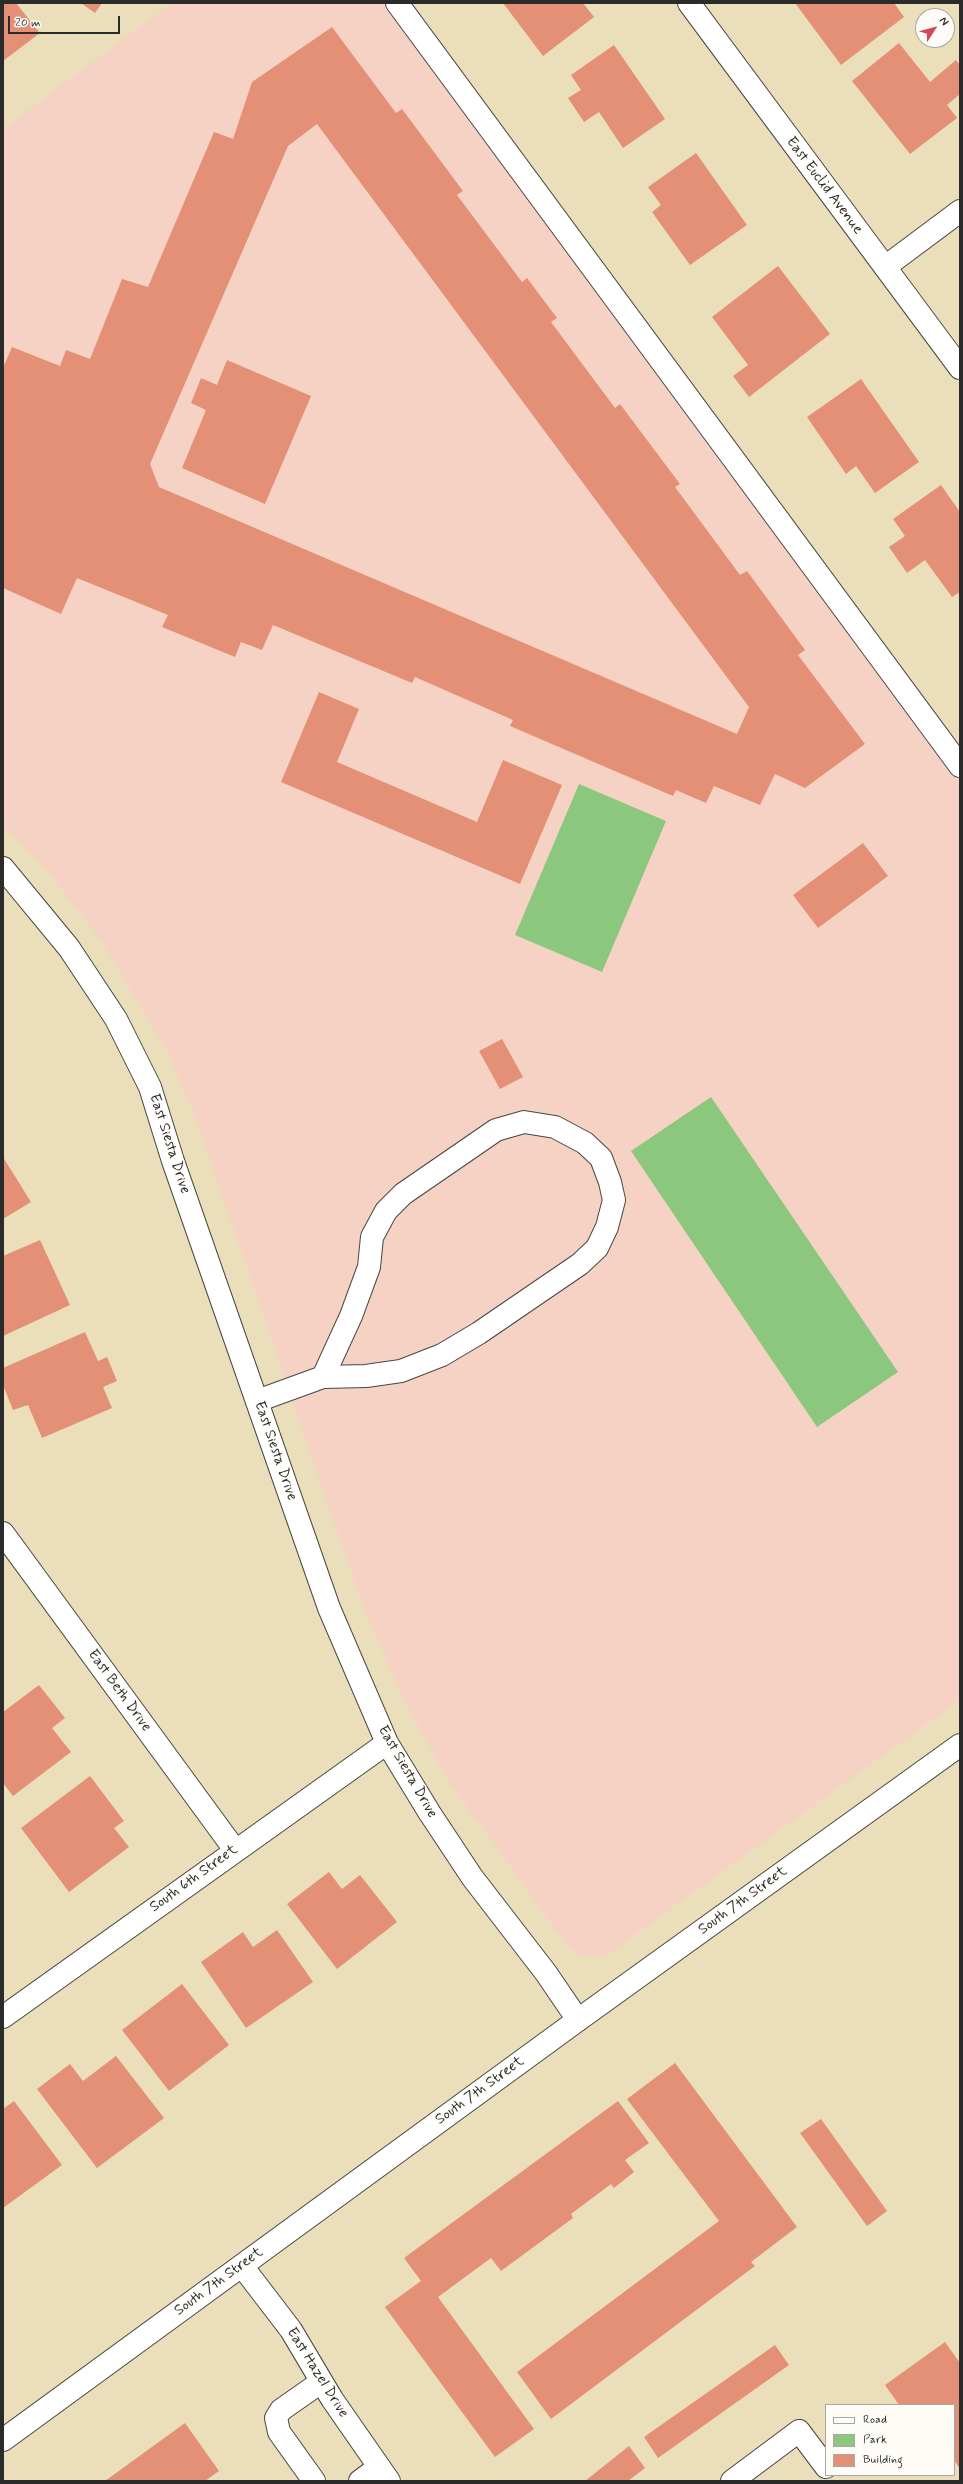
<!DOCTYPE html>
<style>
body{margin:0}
#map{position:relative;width:963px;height:2484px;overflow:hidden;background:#eadfba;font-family:Mynerve,sans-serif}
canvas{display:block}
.frame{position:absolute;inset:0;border:4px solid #2b2b2b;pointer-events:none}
.legend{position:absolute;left:825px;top:2404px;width:130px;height:72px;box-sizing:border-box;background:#fdfcf7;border:1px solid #a9a8a5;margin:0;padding:5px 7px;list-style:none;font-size:12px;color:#2b2b2b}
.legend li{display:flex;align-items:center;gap:8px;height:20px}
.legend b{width:20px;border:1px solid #a9a8a5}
.north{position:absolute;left:915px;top:8px;width:40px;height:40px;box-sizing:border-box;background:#fdfcf7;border:1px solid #a9a8a5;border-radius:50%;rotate:54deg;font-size:11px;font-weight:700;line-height:16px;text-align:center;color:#2b2b2b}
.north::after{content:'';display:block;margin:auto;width:14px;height:18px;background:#d1495b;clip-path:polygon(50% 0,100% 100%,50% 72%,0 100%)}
.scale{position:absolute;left:8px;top:16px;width:112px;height:18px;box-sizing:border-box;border:2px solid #2b2b2b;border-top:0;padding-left:5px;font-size:12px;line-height:14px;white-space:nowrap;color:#2b2b2b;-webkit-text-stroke:3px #fdfcf7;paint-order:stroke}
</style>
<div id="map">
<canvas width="963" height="2484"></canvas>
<div class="frame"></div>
<ul class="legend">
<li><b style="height:5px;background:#fff"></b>Road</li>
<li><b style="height:11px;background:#8bc87d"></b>Park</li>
<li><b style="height:11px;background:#e49076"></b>Building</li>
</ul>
<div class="north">N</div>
<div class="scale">20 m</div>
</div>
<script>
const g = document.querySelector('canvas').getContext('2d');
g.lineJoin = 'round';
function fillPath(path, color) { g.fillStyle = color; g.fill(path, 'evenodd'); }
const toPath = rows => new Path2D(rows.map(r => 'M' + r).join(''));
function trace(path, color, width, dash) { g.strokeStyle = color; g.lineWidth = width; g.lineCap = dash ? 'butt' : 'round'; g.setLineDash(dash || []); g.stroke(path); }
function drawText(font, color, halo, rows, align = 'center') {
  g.font = font + ' Mynerve,sans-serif'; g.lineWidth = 3; g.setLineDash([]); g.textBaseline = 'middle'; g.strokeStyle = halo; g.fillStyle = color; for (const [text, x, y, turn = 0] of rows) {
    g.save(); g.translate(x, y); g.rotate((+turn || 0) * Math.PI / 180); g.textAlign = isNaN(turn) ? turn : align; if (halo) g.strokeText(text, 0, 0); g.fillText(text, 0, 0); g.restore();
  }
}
fillPath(toPath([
 [172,3,386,3,960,773,960,1700,611,1952,600,1958,580,1955,568,1947,447,1779,405,1702,364,1610,197,1122,170,1057,102,942,44,866,3,827,3,129]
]), '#f6d2c5');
fillPath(toPath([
 [579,784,666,821,602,972,515,935],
 [711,1097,898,1372,817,1427,631,1151]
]), '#8bc87d');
fillPath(toPath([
 [3,3,16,3,40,33,3,61],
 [81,3,102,3,95,13],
 [503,3,583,3,594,17,543,56],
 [795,3,894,3,904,17,841,65],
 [332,27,396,113,402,109,463,191,457,195,522,282,527,278,557,318,551,322,615,408,620,404,680,484,675,487,740,575,747,571,805,650,798,655,865,744,805,788,775,774,760,805,714,786,706,803,676,790,673,796,510,726,513,720,415,677,412,683,273,625,262,650,241,642,235,657,162,627,168,615,77,578,61,614,3,588,3,368,12,347,60,366,66,350,90,359,122,279,148,287,214,132,233,139,252,82],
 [317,124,749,707,737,734,159,487,150,464,288,146],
 [899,43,930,82,956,60,960,65,960,94,947,105,957,118,910,154,852,81],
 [614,45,665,119,623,148,599,112,584,122,568,98,581,90,571,75],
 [696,153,747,225,690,265,652,212,661,205,648,187],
 [778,266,830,334,749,397,733,376,748,365,712,317],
 [227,360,311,396,265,504,182,468,206,410,191,403,201,378,217,385],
 [861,379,919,462,875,493,856,466,846,474,807,417],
 [941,485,960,512,960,592,952,597,925,560,907,573,889,547,905,536,893,519],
 [319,692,359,709,337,762,477,822,503,760,562,785,520,884,281,782],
 [863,843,888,876,818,928,793,895],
 [502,1039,523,1077,500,1089,479,1051],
 [3,1157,31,1202,3,1219],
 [40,1240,70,1305,3,1336,3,1256],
 [85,1332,98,1361,107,1357,117,1381,103,1387,112,1408,42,1438,28,1405,13,1410,3,1385,3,1368],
 [39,1685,65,1718,52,1728,71,1752,13,1796,3,1783,3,1712],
 [90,1776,124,1821,114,1828,129,1847,69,1892,21,1828],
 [329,1872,342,1889,360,1875,397,1922,337,1969,287,1904],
 [277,1930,313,1982,246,2028,201,1962,243,1932,253,1947],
 [182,1984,229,2045,169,2091,122,2030],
 [116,2056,164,2118,97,2168,37,2089,70,2064,83,2081],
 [675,2063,797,2227,751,2262,755,2266,551,2419,517,2372,719,2221,627,2099],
 [14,2101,62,2165,3,2208,3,2109],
 [618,2101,649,2143,625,2160,634,2172,614,2188,611,2184,571,2214,573,2218,501,2271,491,2258,438,2297,534,2429,495,2457,385,2307,421,2281,404,2258],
 [821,2119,887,2211,867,2226,800,2133],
 [945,2342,960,2363,960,2469,954,2460,954,2405,899,2405,885,2385],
 [775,2345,789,2365,658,2458,644,2437],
 [185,2423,219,2471,205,2481,105,2481],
 [629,2446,645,2468,628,2481,585,2481]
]), '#e49076');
const lane = toPath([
 [397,3,960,766],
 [257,1401,323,1377,366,1376,401,1371,442,1355,479,1333,580,1264,597,1248,607,1227,614,1200,610,1182,601,1158,585,1143,555,1127,524,1122,496,1130,403,1194,386,1211,372,1237,369,1267,351,1316,323,1377],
 [314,2481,279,2432,276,2418,281,2410,321,2382],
 [360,2481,379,2467]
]);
const street = toPath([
 [689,3,960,368],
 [885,267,960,211],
 [3,868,69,948,116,1019,150,1087,173,1161,329,1608,387,1743,429,1812,472,1877,546,1973,578,2020],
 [3,1533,235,1850],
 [3,2017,387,1743],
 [242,2266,291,2330,332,2399,389,2481],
 [732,2481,799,2431,826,2467]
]);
const secondary = toPath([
 [3,2440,578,2020,960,1745]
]);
trace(lane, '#484640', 24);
trace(street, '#484640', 24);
trace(secondary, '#484640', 24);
trace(lane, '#fff', 22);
trace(street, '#fff', 22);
trace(secondary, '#fff', 22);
drawText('15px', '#2b2b2b', '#fdfcf7', [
 ["East Euclid Avenue",824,186,53],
 ["East Siesta Drive",169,1144,72],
 ["East Siesta Drive",275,1451,71],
 ["East Beth Drive",119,1691,54],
 ["East Siesta Drive",407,1772,60],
 ["South 6th Street",194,1879,-36],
 ["South 7th Street",743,1901,-36],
 ["South 7th Street",480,2091,-36],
 ["South 7th Street",219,2282,-36],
 ["East Hazel Drive",317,2373,58]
]);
</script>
